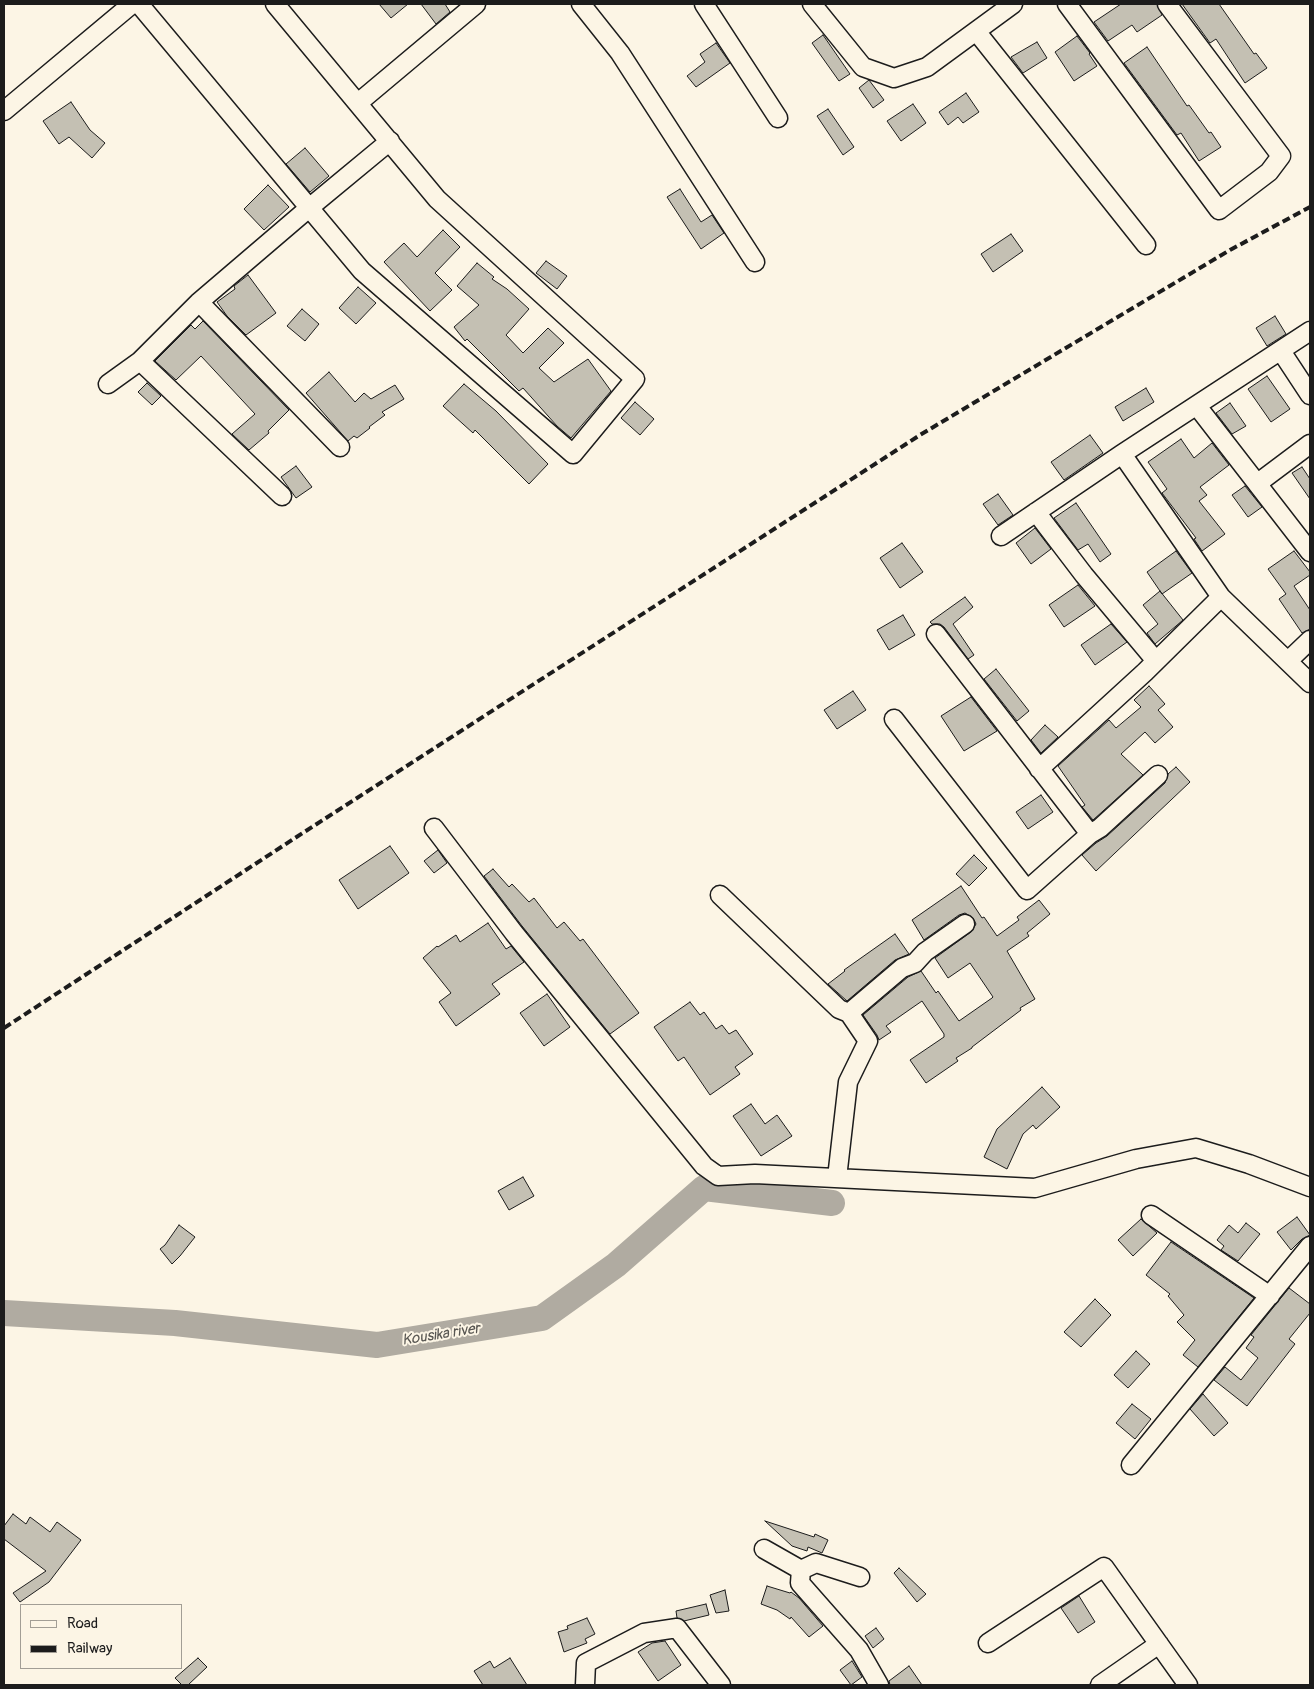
<!DOCTYPE html>
<style>
body{margin:0}
#map{position:relative;width:1314px;height:1689px;overflow:hidden;background:#fcf5e5;font-family:Pangolin,sans-serif}
canvas{display:block}
.frame{position:absolute;inset:0;border:5px solid #1c1c1c;pointer-events:none}
.legend{position:absolute;left:20px;top:1604px;width:162px;height:65px;box-sizing:border-box;background:#fcf5e5;border:1px solid #a29e95;margin:0;padding:6px 9px;list-style:none;font-size:15px;color:#1c1c1c}
.legend li{display:flex;align-items:center;gap:10px;height:25px}
.legend b{width:25px;border:1px solid #a29e95}
</style>
<div id="map">
<canvas width="1314" height="1689"></canvas>
<div class="frame"></div>
<ul class="legend">
<li><b style="height:6px;background:#fcf5e5"></b>Road</li>
<li><b style="height:6px;background:#1c1c1c"></b>Railway</li>
</ul>
</div>
<script>
const g = document.querySelector('canvas').getContext('2d');
g.lineJoin = 'round';
const toPath = rows => new Path2D(rows.map(r => 'M' + r).join(''));
function trace(path, color, width, dash) { g.strokeStyle = color; g.lineWidth = width; g.lineCap = dash ? 'butt' : 'round'; g.setLineDash(dash || []); g.stroke(path); }
function fillPath(path, color) { g.fillStyle = color; g.fill(path, 'evenodd'); }
function drawText(font, color, halo, rows, align = 'center') {
  g.font = font + ' Pangolin,sans-serif'; g.lineWidth = 4; g.setLineDash([]); g.textBaseline = 'middle'; g.strokeStyle = halo; g.fillStyle = color; for (const [text, x, y, turn = 0] of rows) {
    g.save(); g.translate(x, y); g.rotate((+turn || 0) * Math.PI / 180); g.textAlign = isNaN(turn) ? turn : align; if (halo) g.strokeText(text, 0, 0); g.fillText(text, 0, 0); g.restore();
  }
}
trace(toPath([
 [4,1313,175,1323,377,1345,542,1318,616,1265,704,1188,832,1203]
]), '#b0aba1', 26);
const building = toPath([
 [379,4,408,4,391,18,379,4],
 [421,4,445,4,450,12,436,24,421,4],
 [1121,4,1157,4,1162,15,1137,32,1132,25,1108,41,1094,22,1121,4],
 [1182,4,1219,4,1254,54,1256,53,1267,68,1245,83,1216,39,1210,43,1182,4],
 [823,35,850,74,839,81,812,43,823,35],
 [1077,36,1090,53,1089,54,1097,66,1074,81,1055,52,1077,36],
 [1037,42,1047,58,1023,73,1011,57,1037,42],
 [716,43,730,63,696,87,687,76,705,62,700,54,716,43],
 [1147,47,1187,106,1189,105,1209,133,1211,132,1221,147,1199,161,1181,133,1177,135,1124,63,1147,47],
 [869,80,884,100,873,108,859,88,869,80],
 [966,93,979,112,963,123,958,117,948,125,939,112,966,93],
 [71,102,90,130,105,143,92,158,69,137,59,144,43,121,71,102],
 [913,104,926,123,901,141,887,121,913,104],
 [828,109,854,147,843,155,817,116,828,109],
 [305,148,329,176,310,192,286,164,305,148],
 [268,185,289,207,264,230,244,209,268,185],
 [680,189,701,222,712,215,724,233,701,249,667,197,680,189],
 [443,230,460,247,435,273,452,290,430,311,384,262,404,243,417,257,443,230],
 [1011,234,1023,251,993,272,981,254,1011,234],
 [546,261,567,276,557,289,536,273,546,261],
 [477,263,494,277,492,279,507,289,529,309,506,335,523,353,548,328,564,343,539,368,554,382,588,359,611,391,571,438,557,426,523,388,519,391,467,339,465,341,454,327,479,305,457,286,477,263],
 [248,275,276,313,246,335,227,316,217,302,235,289,234,286,248,275],
 [358,287,376,303,356,324,339,308,358,287],
 [302,309,319,324,305,341,287,326,302,309],
 [1275,316,1286,334,1267,346,1256,328,1275,316],
 [203,321,289,410,268,431,269,433,249,450,232,434,255,414,201,356,176,380,155,361,191,325,195,329,203,321],
 [329,372,355,402,364,393,371,399,395,385,404,399,382,412,385,415,369,427,370,428,357,438,354,436,348,441,306,393,329,372],
 [1267,376,1290,409,1271,422,1248,389,1267,376],
 [147,383,161,396,152,405,138,392,147,383],
 [464,384,496,411,548,464,529,484,475,430,473,433,443,406,464,384],
 [1146,388,1154,402,1123,421,1115,407,1146,388],
 [635,402,654,419,640,435,621,418,635,402],
 [1230,403,1246,426,1232,434,1216,413,1230,403],
 [1090,435,1103,453,1064,480,1051,462,1090,435],
 [1181,439,1194,458,1212,443,1229,465,1200,487,1207,495,1199,501,1225,534,1202,551,1194,539,1196,538,1162,493,1167,489,1148,462,1181,439],
 [296,466,312,487,296,498,281,477,296,466],
 [1302,467,1310,479,1310,499,1292,473,1302,467],
 [1245,486,1262,507,1248,517,1232,495,1245,486],
 [998,494,1013,515,998,525,983,504,998,494],
 [1076,503,1111,554,1100,562,1088,544,1078,550,1054,518,1076,503],
 [1035,528,1051,549,1031,564,1016,543,1035,528],
 [902,543,923,572,900,588,880,558,902,543],
 [1176,551,1192,573,1162,594,1147,572,1176,551],
 [1294,551,1310,572,1310,575,1294,586,1310,610,1310,629,1302,633,1279,599,1286,594,1268,569,1294,551],
 [1078,585,1095,606,1064,627,1049,605,1078,585],
 [1160,591,1183,620,1155,644,1147,633,1158,624,1143,605,1160,591],
 [965,597,973,607,953,624,974,655,968,659,944,627,940,624,932,624,930,622,965,597],
 [903,615,915,635,889,650,877,630,903,615],
 [1111,624,1127,642,1095,665,1081,645,1111,624],
 [996,669,1029,711,1017,721,984,679,996,669],
 [1149,686,1165,704,1158,710,1173,727,1155,743,1145,732,1121,754,1143,775,1093,820,1082,807,1085,805,1058,766,1109,720,1116,728,1141,707,1134,700,1149,686],
 [853,691,866,710,837,729,824,710,853,691],
 [971,697,997,731,964,751,941,716,971,697],
 [1045,725,1058,737,1041,753,1031,740,1045,725],
 [1176,767,1190,782,1096,871,1082,855,1096,843,1107,836,1165,783,1168,774,1176,767],
 [1041,795,1053,812,1028,829,1016,812,1041,795],
 [390,846,409,873,358,909,339,880,390,846],
 [438,850,447,863,434,873,424,861,438,850],
 [974,855,987,868,969,886,956,874,974,855],
 [493,869,509,887,512,884,529,902,534,898,557,928,564,922,580,941,583,939,639,1013,610,1034,522,926,484,876,493,869],
 [961,886,982,918,984,917,997,936,1019,920,1017,917,1039,900,1050,914,1027,933,1029,936,1007,951,1035,999,1020,1008,1021,1010,972,1047,972,1048,956,1058,958,1061,926,1083,910,1060,944,1037,944,1034,922,1001,886,1026,891,1032,879,1040,877,1035,863,1015,908,977,921,971,936,993,938,991,959,1021,992,998,993,997,970,963,948,978,935,958,971,932,976,924,973,918,965,913,959,915,924,940,912,920,961,886],
 [488,923,506,949,511,946,524,962,492,984,500,994,456,1026,439,1002,451,993,423,958,437,946,438,947,456,935,460,942,488,923],
 [895,934,909,954,895,960,847,1001,828,984,845,971,844,970,895,934],
 [547,994,570,1027,544,1046,520,1013,547,994],
 [690,1002,700,1015,704,1012,716,1029,722,1025,729,1034,736,1030,753,1054,735,1067,740,1074,710,1095,684,1057,678,1061,654,1027,690,1002],
 [1042,1087,1060,1107,1036,1129,1033,1125,1023,1134,1007,1169,984,1157,997,1129,1042,1087],
 [751,1104,765,1124,777,1115,792,1136,761,1156,733,1116,751,1104],
 [523,1177,534,1196,509,1210,498,1191,523,1177],
 [1297,1217,1310,1235,1302,1239,1291,1250,1277,1232,1297,1217],
 [1141,1219,1157,1233,1133,1256,1118,1240,1141,1219],
 [1246,1223,1260,1234,1238,1261,1221,1250,1224,1246,1217,1240,1229,1225,1238,1233,1246,1223],
 [179,1225,195,1237,180,1256,172,1264,160,1249,165,1245,179,1225],
 [1171,1242,1254,1298,1198,1367,1183,1355,1195,1340,1177,1322,1184,1315,1168,1296,1170,1294,1146,1275,1171,1242],
 [1289,1288,1310,1304,1310,1313,1289,1339,1295,1344,1247,1406,1214,1380,1225,1367,1241,1380,1258,1358,1246,1348,1254,1337,1251,1335,1289,1288],
 [1095,1299,1111,1315,1081,1347,1064,1332,1095,1299],
 [1136,1351,1150,1364,1128,1388,1114,1375,1136,1351],
 [1203,1394,1228,1423,1214,1436,1190,1409,1203,1394],
 [1132,1404,1151,1419,1135,1439,1116,1423,1132,1404],
 [13,1514,26,1524,30,1517,50,1532,57,1522,81,1540,49,1582,20,1602,13,1593,46,1571,4,1539,4,1526,13,1514],
 [765,1521,814,1537,815,1534,828,1540,822,1553,808,1547,807,1551,792,1546,765,1521],
 [899,1568,926,1594,917,1602,894,1573,899,1568],
 [767,1586,790,1593,791,1592,799,1598,823,1626,809,1637,791,1617,790,1619,777,1610,761,1604,767,1586],
 [725,1590,729,1611,716,1613,710,1595,725,1590],
 [1079,1596,1095,1622,1078,1633,1061,1608,1079,1596],
 [706,1604,709,1615,684,1621,677,1618,676,1611,706,1604],
 [587,1618,595,1634,585,1639,587,1643,564,1652,558,1632,568,1629,567,1626,587,1618],
 [876,1628,884,1639,873,1648,865,1636,876,1628],
 [665,1641,681,1665,658,1681,638,1652,652,1643,665,1641],
 [198,1658,207,1667,188,1685,182,1685,175,1678,198,1658],
 [510,1658,527,1685,483,1685,474,1671,490,1661,494,1668,510,1658],
 [852,1661,862,1677,851,1685,840,1670,852,1661],
 [909,1666,922,1685,890,1685,889,1681,909,1666]
]);
fillPath(building, '#c4c0b3');
trace(building, '#1c1c1c', 1);
const street = toPath([
 [139,4,362,271,573,454,635,379,437,199,275,4],
 [581,4,620,53,755,262],
 [704,4,778,118],
 [812,4,863,67,894,78,927,67,1013,4],
 [1067,4,1219,210,1269,172,1281,156,1167,4],
 [976,31,1146,245],
 [358,103,476,4],
 [4,111,132,4],
 [199,302,340,447],
 [1281,351,1310,395],
 [140,361,282,496],
 [108,384,140,361,199,302,309,208,390,141],
 [1197,406,1310,552],
 [1122,454,1221,597],
 [1258,483,1310,444],
 [1036,512,1084,575,1156,661],
 [1001,536,1122,454,1310,331],
 [936,634,1090,834],
 [1288,661,1310,640],
 [894,719,1027,890,1090,834,1100,828,1158,775],
 [1039,769,1145,672,1221,597,1310,683],
 [434,828,514,933,704,1166,718,1176,755,1174,1035,1188,1136,1159,1196,1148,1249,1164,1310,1187],
 [720,895,839,1009,849,1013,868,1041,848,1082,837,1178],
 [849,1013,902,968,915,963,925,952,965,924],
 [1151,1215,1270,1296],
 [1131,1465,1310,1246],
 [764,1549,801,1570,816,1563,860,1577],
 [801,1570,800,1583,859,1650,879,1685],
 [988,1643,1104,1567,1188,1685],
 [585,1685,586,1663,644,1633,677,1628,721,1685],
 [1100,1685,1159,1644]
]);
trace(street, '#1c1c1c', 21);
trace(street, '#fcf5e5', 18);
trace(toPath([
 [4,1028,295,838,920,435,1230,250,1310,207]
]), '#1c1c1c', 4, [8, 4]);
drawText('italic 15px', '#575551', '#fcf5e5', [
 ["Kousika river",441,1335,-9]
]);
</script>
